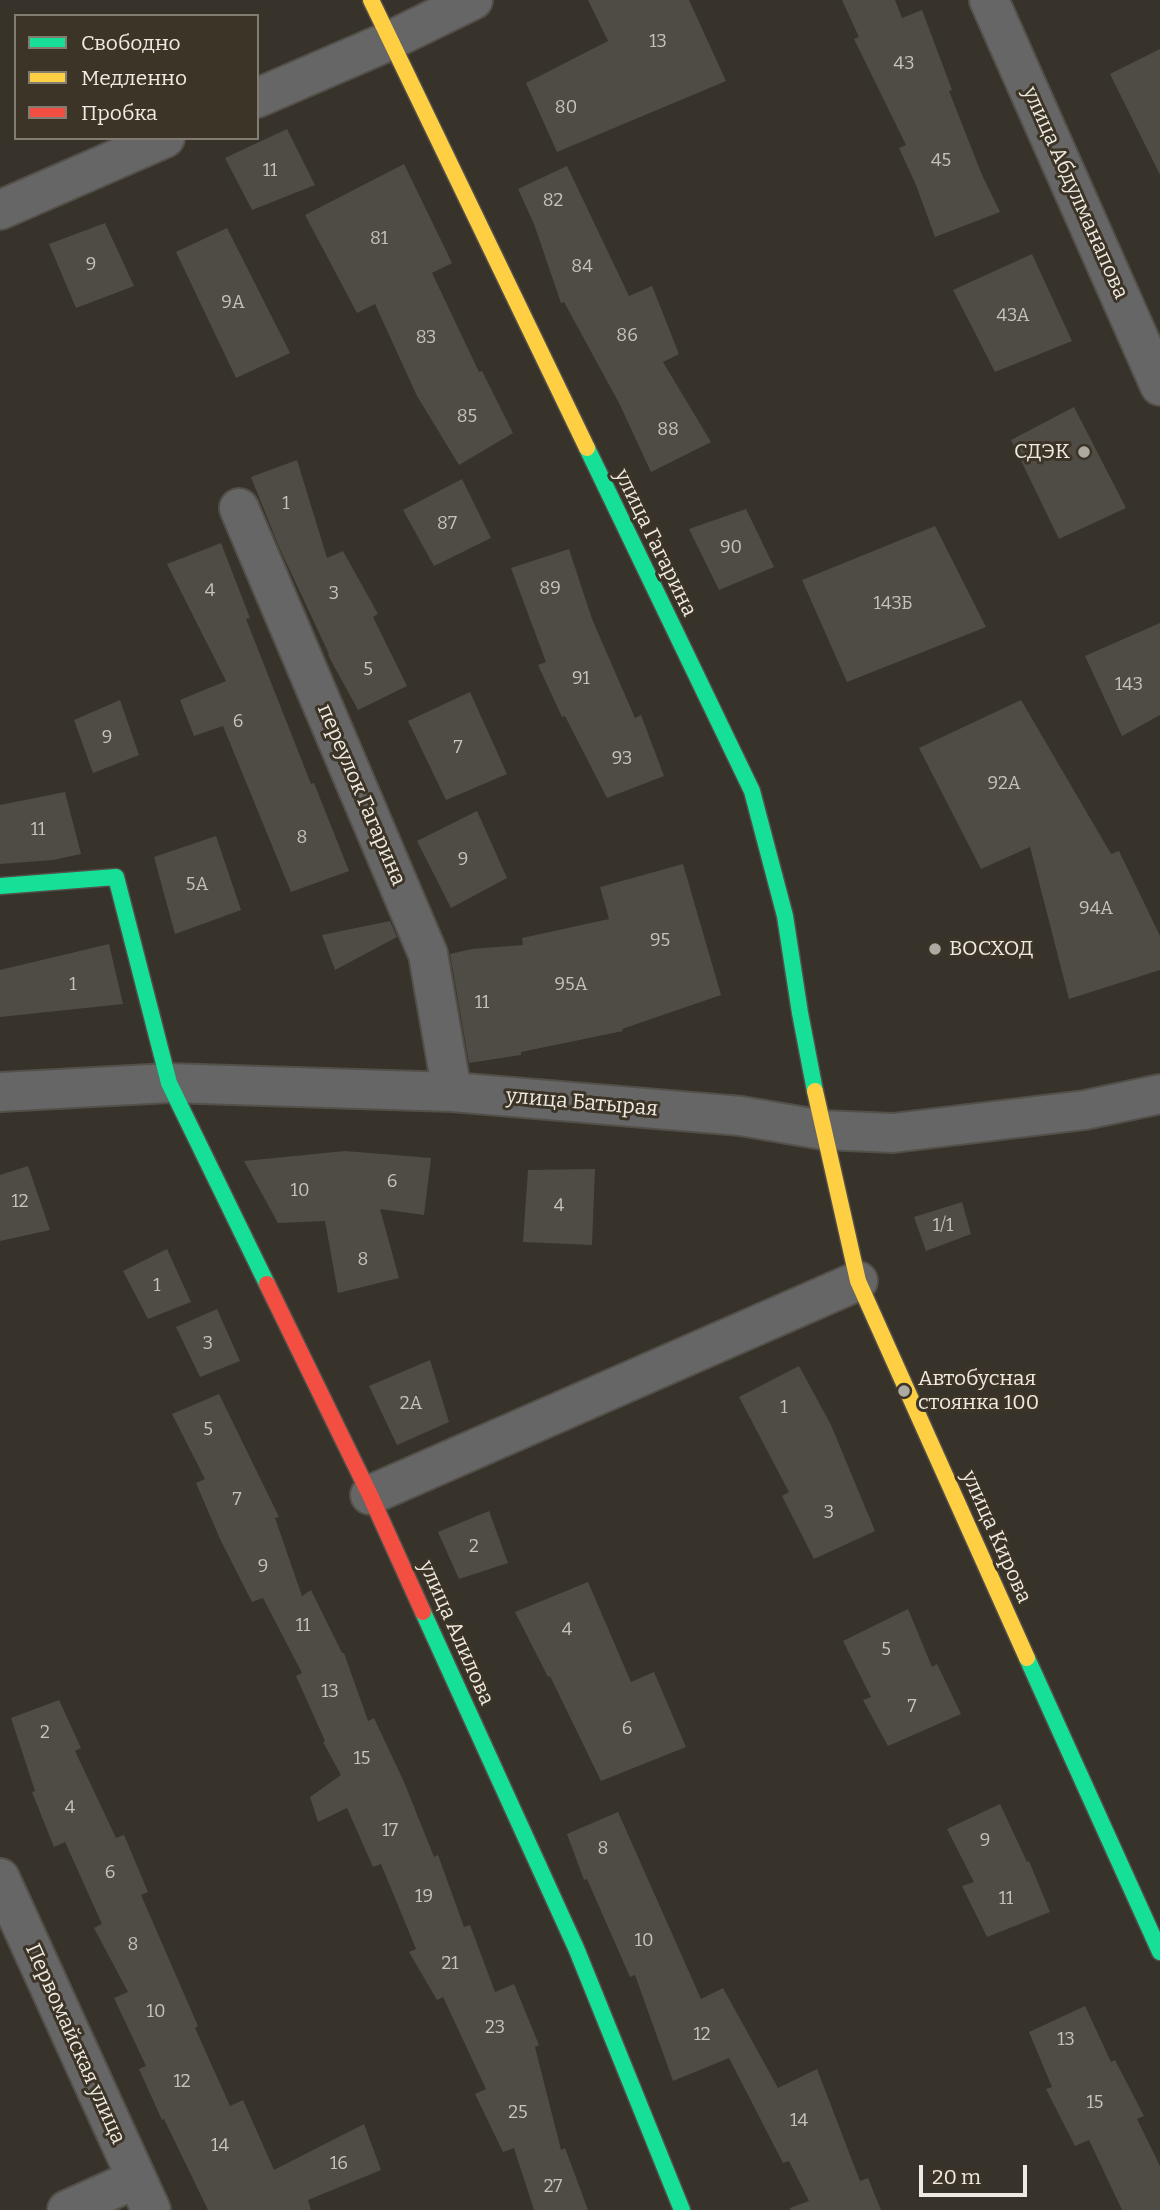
<!DOCTYPE html>
<meta charset="utf-8">
<style>
body{margin:0}
#map{position:relative;width:1160px;height:2210px;overflow:hidden;background:#37332b;font-family:Bitter,serif}
canvas{display:block}
.legend{position:absolute;left:14px;top:14px;width:245px;height:126px;box-sizing:border-box;background:#3c3426;border:2px solid #837d71;margin:0;padding:9px 12px;list-style:none;font-size:21px;color:#eeeae1}
.legend li{display:flex;align-items:center;gap:14px;height:35px}
.legend b{width:35px;border:2px solid #837d71}
.scale{position:absolute;left:919px;top:2165px;width:108px;height:32px;box-sizing:border-box;border:4px solid #eeeae1;border-top:0;padding-left:9px;font-size:21px;line-height:24px;white-space:nowrap;color:#eeeae1;-webkit-text-stroke:5px #3c3426;paint-order:stroke}
</style>
<div id="map">
<canvas width="1160" height="2210"></canvas>
<ul class="legend">
<li><b style="height:9px;background:#16e098"></b>Свободно</li>
<li><b style="height:9px;background:#ffcf43"></b>Медленно</li>
<li><b style="height:9px;background:#f24e42"></b>Пробка</li>
</ul>
<div class="scale">20 m</div>
</div>
<script>
const g = document.querySelector('canvas').getContext('2d');
g.lineJoin = 'round';
function fillPath(path, color) { g.fillStyle = color; g.fill(path, 'evenodd'); }
const toPath = rows => new Path2D(rows.map(r => 'M' + r).join(''));
function trace(path, color, width, dash) { g.strokeStyle = color; g.lineWidth = width; g.lineCap = dash ? 'butt' : 'round'; g.setLineDash(dash || []); g.stroke(path); }
function drawText(font, color, halo, rows, align = 'center') {
  g.font = font + ' Bitter,serif'; g.lineWidth = 6; g.setLineDash([]); g.textBaseline = 'middle'; g.strokeStyle = halo; g.fillStyle = color; for (const [text, x, y, turn = 0] of rows) {
    g.save(); g.translate(x, y); g.rotate((+turn || 0) * Math.PI / 180); g.textAlign = isNaN(turn) ? turn : align; if (halo) g.strokeText(text, 0, 0); g.fillText(text, 0, 0); g.restore();
  }
}
fillPath(toPath([
 [588,0,689,0,726,81,557,152,526,83,608,41],
 [842,0,895,0,902,18,922,10,952,90,949,91,982,175,1000,212,935,237,916,185,899,148,906,145,854,39,859,37],
 [1160,49,1160,175,1110,74],
 [287,129,315,185,252,210,225,158],
 [404,164,452,263,432,273,479,372,482,371,513,433,459,465,417,396,375,304,357,313,305,215],
 [567,166,629,296,652,286,679,354,663,362,711,442,651,472,619,403,564,302,561,303,534,224,518,189],
 [105,223,134,286,76,308,49,244],
 [227,228,290,353,236,378,176,252],
 [1032,254,1072,341,995,372,953,290],
 [1074,407,1126,508,1059,539,1011,440],
 [297,460,327,558,343,551,378,614,373,617,407,686,358,710,328,655,329,654,279,547,251,477],
 [462,479,491,538,434,566,403,510],
 [746,509,774,567,719,590,689,529],
 [935,526,986,627,847,682,802,580],
 [221,543,250,618,246,619,311,784,314,783,349,871,291,892,223,726,194,736,180,700,226,681,167,564],
 [569,549,592,619,635,718,641,715,664,776,607,798,565,716,562,717,538,665,546,662,511,568],
 [1160,623,1160,715,1122,736,1085,656],
 [470,692,507,774,446,800,408,721],
 [120,700,139,755,93,773,74,720],
 [1021,700,1111,854,1119,851,1160,936,1160,970,1069,999,1030,847,981,869,919,748],
 [65,792,81,854,53,860,0,864,0,805],
 [477,811,507,878,451,908,417,841],
 [216,836,241,910,175,934,154,857],
 [683,864,721,995,622,1029,623,1031,521,1052,521,1055,469,1063,450,954,472,949,523,945,522,938,609,919,600,887],
 [390,921,397,937,335,970,322,935],
 [109,944,123,1004,0,1017,0,970],
 [345,1151,431,1158,424,1215,380,1209,399,1278,338,1293,325,1221,278,1223,244,1161],
 [28,1166,50,1230,0,1241,0,1175],
 [595,1169,592,1245,523,1242,528,1170],
 [962,1202,971,1234,926,1251,914,1217],
 [167,1249,191,1302,148,1319,123,1271],
 [217,1309,240,1361,200,1377,176,1327],
 [430,1360,449,1422,397,1445,369,1386],
 [799,1366,831,1425,875,1531,814,1559,782,1496,789,1492,739,1397],
 [219,1394,279,1517,275,1518,302,1596,311,1590,342,1653,344,1653,368,1721,374,1718,404,1782,434,1857,438,1855,464,1927,470,1925,495,1992,514,1984,539,2045,535,2047,561,2150,565,2148,588,2210,534,2210,514,2148,503,2152,475,2094,486,2089,443,1997,437,2000,409,1952,416,1949,381,1864,373,1867,347,1808,318,1822,310,1797,341,1775,323,1742,325,1741,296,1676,302,1673,263,1598,252,1602,220,1539,196,1483,205,1479,172,1414],
 [489,1511,508,1563,459,1579,438,1532],
 [588,1582,631,1682,654,1672,686,1747,601,1781,550,1676,548,1677,515,1612],
 [908,1609,932,1667,937,1664,961,1714,888,1746,863,1700,871,1697,843,1641],
 [59,1700,81,1748,75,1751,116,1838,124,1835,148,1892,141,1895,198,2026,195,2028,230,2106,243,2100,274,2170,364,2124,381,2170,308,2200,311,2210,208,2210,164,2119,162,2120,139,2069,146,2066,114,1998,128,1992,94,1928,102,1924,65,1842,54,1847,32,1792,35,1791,11,1718],
 [1000,1804,1027,1862,1029,1861,1050,1912,987,1937,962,1886,974,1882,947,1829],
 [618,1812,701,1999,723,1988,778,2088,817,2069,860,2181,868,2178,881,2210,790,2210,790,2208,809,2201,789,2161,783,2163,729,2058,673,2081,635,1975,630,1977,587,1879,584,1880,567,1834],
 [1085,2006,1111,2062,1115,2060,1144,2116,1137,2119,1160,2166,1160,2210,1122,2210,1089,2140,1075,2146,1046,2089,1052,2087,1029,2032]
]), '#4f4c45');
const street = toPath([
 [989,0,1160,386],
 [257,98,389,41,473,0],
 [0,210,165,138],
 [239,508,428,954,452,1092],
 [0,1092,169,1083,452,1092,741,1116,823,1130,893,1133,1085,1110,1160,1094],
 [370,1495,858,1281],
 [0,1878,151,2210],
 [67,2210,136,2179]
]);
const fast = toPath([
 [587,448,752,791,785,916,800,1013,815,1091],
 [0,886,116,877,169,1083,267,1284],
 [423,1612,576,1948,682,2210],
 [1027,1658,1160,1952]
]);
const slow = toPath([
 [371,0,587,448],
 [815,1091,858,1281,1027,1658]
]);
const jam = toPath([
 [267,1284,370,1495,423,1612]
]);
trace(street, '#534f49', 42);
trace(fast, '#534f49', 19);
trace(slow, '#534f49', 19);
trace(jam, '#534f49', 19);
trace(street, '#666', 38);
trace(fast, '#16e098', 16);
trace(slow, '#ffcf43', 16);
trace(jam, '#f24e42', 16);
for (const [x, y, r, color] of [
 [1084,452,7,"#aeaaa1"],
 [935,949,7,"#aeaaa1"],
 [904,1391,7,"#aeaaa1"]
]) { const dot = new Path2D(); dot.arc(x, y, r, 0, 2 * Math.PI); g.fillStyle = color; g.fill(dot); trace(dot, '#3c3426', 2.5); }
drawText('18px', '#c6c2ba', null, [
 ["13",658,42],
 ["43",904,64],
 ["80",566,108],
 ["45",941,161],
 ["11",270,171],
 ["82",553,201],
 ["81",379,239],
 ["9",91,265],
 ["84",582,267],
 ["9А",233,303],
 ["43А",1013,316],
 ["86",627,336],
 ["83",426,338],
 ["85",467,417],
 ["88",668,430],
 ["1",286,504],
 ["87",447,524],
 ["90",731,548],
 ["89",550,589],
 ["4",210,591],
 ["3",334,594],
 ["143Б",893,604],
 ["5",368,670],
 ["91",581,679],
 ["143",1129,685],
 ["6",238,722],
 ["9",107,738],
 ["7",458,748],
 ["93",622,759],
 ["92А",1004,784],
 ["11",38,830],
 ["8",302,838],
 ["9",463,860],
 ["5А",197,885],
 ["94А",1096,909],
 ["95",660,941],
 ["1",73,985],
 ["95А",571,985],
 ["11",482,1003],
 ["6",392,1182],
 ["10",300,1191],
 ["12",20,1202],
 ["4",559,1206],
 ["1/1",943,1226],
 ["8",363,1260],
 ["1",157,1286],
 ["3",208,1344],
 ["2А",411,1404],
 ["1",784,1408],
 ["5",208,1430],
 ["7",237,1500],
 ["3",829,1513],
 ["2",474,1547],
 ["9",263,1567],
 ["11",303,1626],
 ["4",567,1630],
 ["5",886,1650],
 ["13",330,1692],
 ["7",912,1707],
 ["6",627,1729],
 ["2",45,1733],
 ["15",362,1759],
 ["4",70,1808],
 ["17",390,1831],
 ["9",985,1841],
 ["8",603,1849],
 ["6",110,1873],
 ["19",424,1897],
 ["11",1006,1899],
 ["10",644,1941],
 ["8",133,1945],
 ["21",450,1964],
 ["10",156,2012],
 ["23",495,2028],
 ["12",702,2035],
 ["13",1066,2040],
 ["12",182,2082],
 ["15",1095,2103],
 ["25",518,2113],
 ["14",799,2121],
 ["14",220,2146],
 ["16",339,2164],
 ["27",553,2187]
]);
drawText('21px', '#eeeae1', '#3c3426', [
 ["улица Абдулманапова",1075,193,66],
 ["улица Гагарина",655,543,64],
 ["переулок Гагарина",361,795,67],
 ["улица Батырая",582,1103,5],
 ["улица Кирова",996,1537,66],
 ["улица Алилова",456,1633,66],
 ["Первомайская улица",75,2044,66]
]);
drawText('21px', '#eeeae1', '#3c3426', [
 ["СДЭК",1070,452,"right"],
 ["ВОСХОД",949,949],
 ["Автобусная",918,1379],
 ["стоянка 100",918,1403]
], 'left');
</script>
